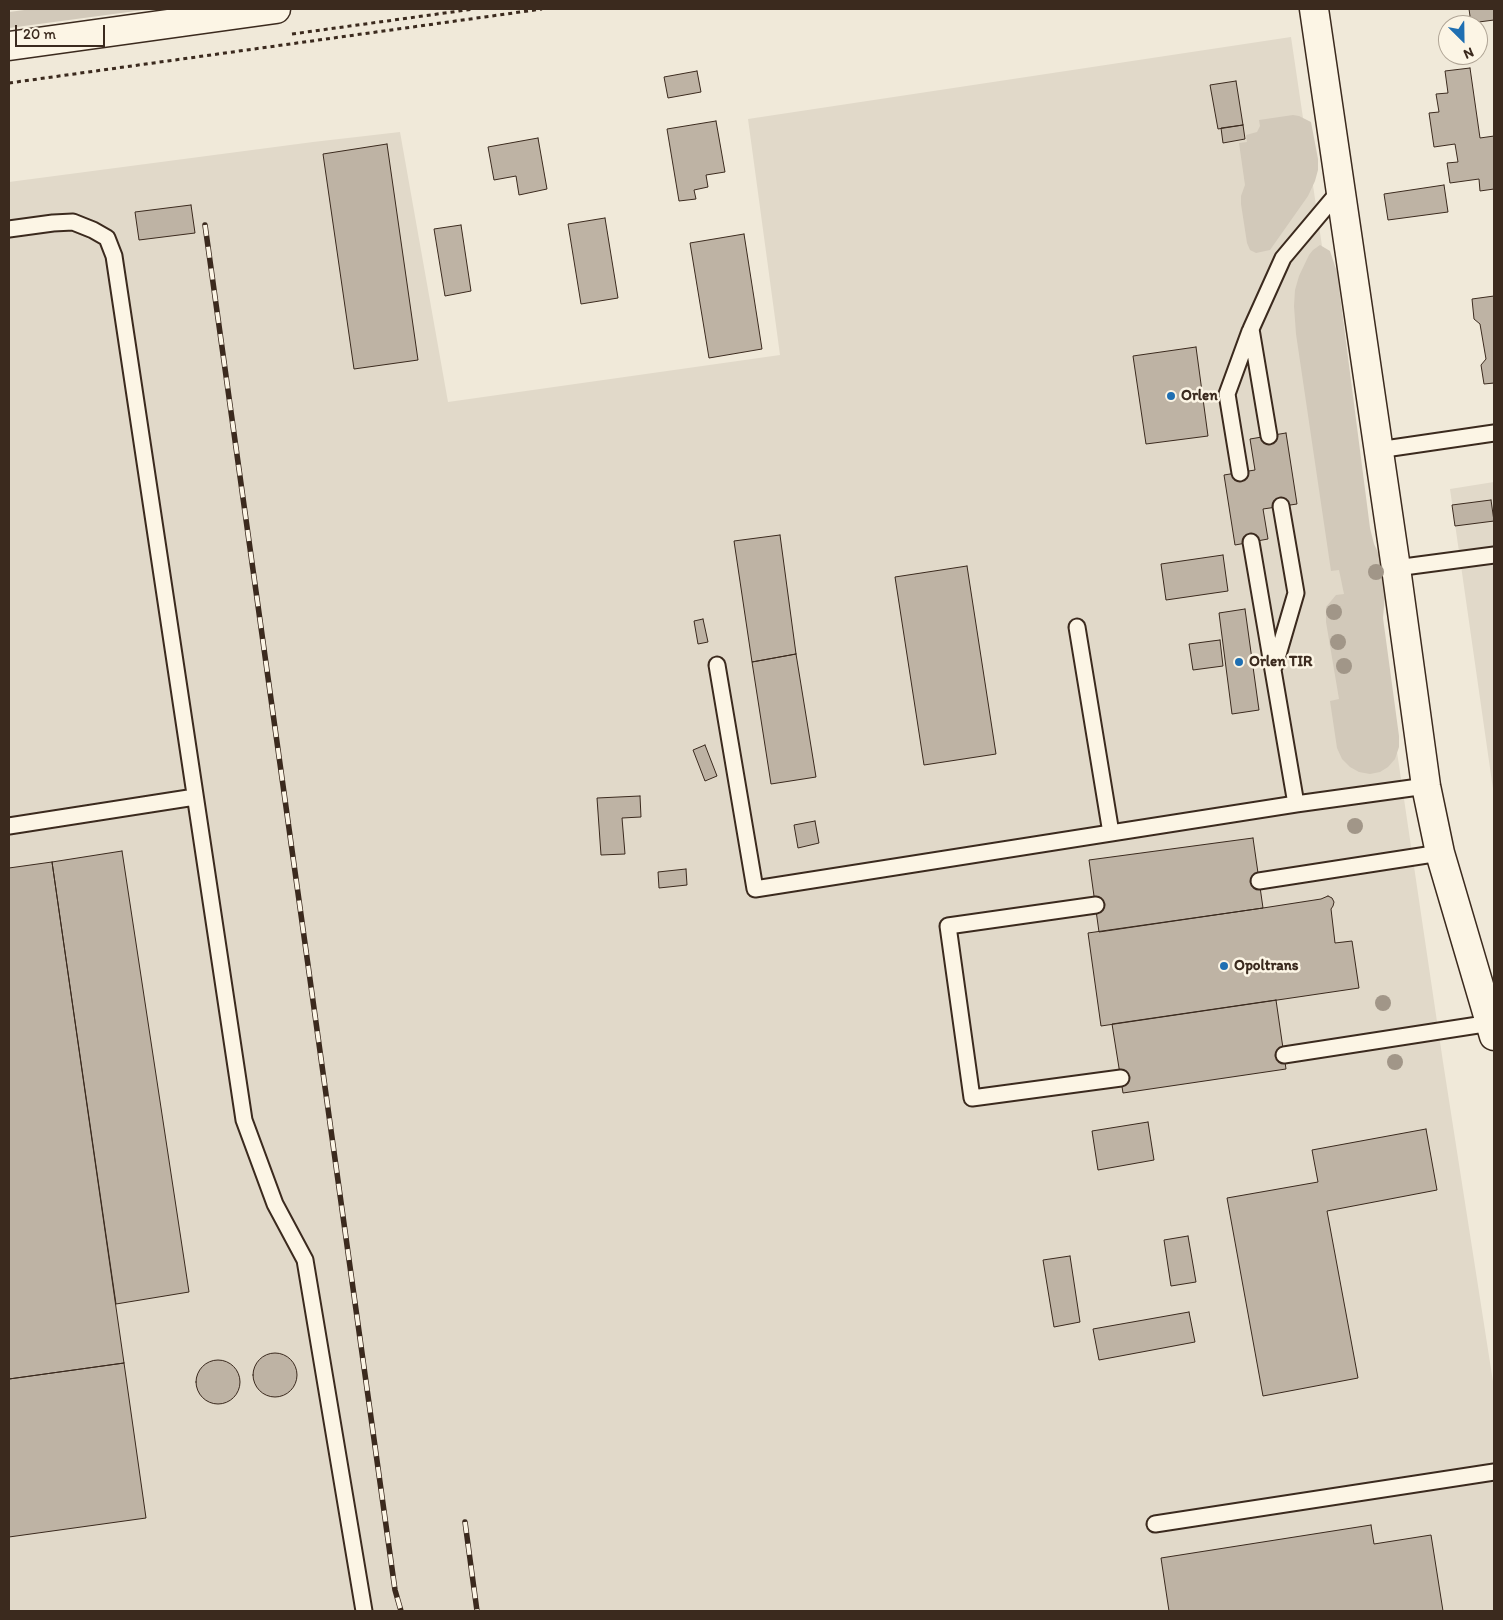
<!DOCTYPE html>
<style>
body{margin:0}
#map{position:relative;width:1503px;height:1620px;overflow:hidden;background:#f0e9d9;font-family:Itim,sans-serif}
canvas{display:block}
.frame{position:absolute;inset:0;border:10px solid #3b2a1e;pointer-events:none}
.north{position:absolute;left:1438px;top:15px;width:50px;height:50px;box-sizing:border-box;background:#fcf5e5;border:1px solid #afa495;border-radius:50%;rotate:157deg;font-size:14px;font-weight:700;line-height:20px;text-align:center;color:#3b2a1e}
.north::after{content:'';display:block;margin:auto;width:18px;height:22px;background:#1f6fb2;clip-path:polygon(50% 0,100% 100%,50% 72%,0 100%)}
.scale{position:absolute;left:15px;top:25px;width:90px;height:22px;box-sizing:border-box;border:2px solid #3b2a1e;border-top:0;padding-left:6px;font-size:15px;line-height:18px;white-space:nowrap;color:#3b2a1e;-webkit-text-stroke:4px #fcf5e5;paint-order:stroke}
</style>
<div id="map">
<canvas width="1503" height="1620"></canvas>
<div class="frame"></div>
<div class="north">N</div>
<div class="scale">20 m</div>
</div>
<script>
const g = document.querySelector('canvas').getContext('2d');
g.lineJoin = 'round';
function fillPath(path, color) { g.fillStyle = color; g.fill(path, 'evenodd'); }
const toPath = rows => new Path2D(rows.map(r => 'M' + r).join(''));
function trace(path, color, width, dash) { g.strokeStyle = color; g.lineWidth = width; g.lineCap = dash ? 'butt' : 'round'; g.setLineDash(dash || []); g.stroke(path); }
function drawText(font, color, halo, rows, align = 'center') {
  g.font = font + ' Itim,sans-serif'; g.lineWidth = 5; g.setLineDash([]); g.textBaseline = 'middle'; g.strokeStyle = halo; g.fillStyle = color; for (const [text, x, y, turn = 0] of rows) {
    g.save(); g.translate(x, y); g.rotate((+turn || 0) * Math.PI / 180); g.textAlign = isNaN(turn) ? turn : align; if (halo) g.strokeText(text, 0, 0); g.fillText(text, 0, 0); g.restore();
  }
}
fillPath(toPath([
 [1291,37,1443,1062,1494,1388,1494,1611,9,1611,9,182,313,142,400,132,448,402,780,355,748,119],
 [1494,482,1494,796,1450,489]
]), '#e1d9c9');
fillPath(toPath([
 [32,9,151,9,9,28,9,12],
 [1293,115,1299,116,1311,122,1318,159,1318,170,1315,181,1308,196,1270,250,1256,253,1250,250,1247,243,1241,204,1241,196,1245,185,1239,143,1247,142,1246,135,1257,132,1260,126,1259,120],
 [1320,245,1330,251,1337,272,1370,528,1374,544,1383,563,1386,582,1383,618,1399,736,1399,747,1395,759,1388,767,1380,772,1370,774,1359,772,1350,767,1342,759,1337,748,1330,701,1339,699,1326,622,1326,607,1336,595,1344,594,1339,570,1331,571,1296,334,1294,306,1295,290,1299,276,1309,255,1313,250]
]), '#d2c9ba');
const building = toPath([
 [1469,9,1494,9,1494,20,1471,23,1469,9],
 [1470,68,1480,138,1494,136,1494,189,1480,191,1479,179,1450,183,1447,163,1458,162,1455,144,1434,147,1429,113,1439,112,1436,94,1448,93,1445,71,1470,68],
 [697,71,701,92,668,98,664,77,697,71],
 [1236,81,1243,125,1218,129,1210,85,1236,81],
 [716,121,725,172,706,175,708,187,694,190,696,199,679,201,667,129,716,121],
 [1243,125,1245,139,1223,143,1221,128,1243,125],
 [538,138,547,189,519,195,516,176,494,180,488,147,538,138],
 [387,144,418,360,354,369,323,154,387,144],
 [1444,185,1448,212,1388,220,1384,194,1444,185],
 [191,205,195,233,139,240,135,212,191,205],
 [605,218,618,298,581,304,568,224,605,218],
 [461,225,471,291,445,296,434,229,461,225],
 [744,234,762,349,709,358,690,243,744,234],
 [1494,296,1494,383,1484,384,1481,365,1486,359,1480,324,1474,319,1472,299,1494,296],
 [1196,347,1208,436,1146,444,1133,356,1196,347],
 [1286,433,1297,504,1263,509,1268,539,1235,545,1224,475,1255,470,1250,439,1286,433],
 [1491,500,1494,521,1455,526,1452,505,1491,500],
 [780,535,796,654,752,662,734,541,780,535],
 [1223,555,1228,591,1166,600,1161,564,1223,555],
 [967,566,996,754,924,765,895,577,967,566],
 [1245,609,1259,710,1232,714,1219,613,1245,609],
 [703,619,708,642,698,644,694,621,703,619],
 [1220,640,1223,666,1193,670,1189,644,1220,640],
 [796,654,816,777,771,784,752,662,796,654],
 [705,745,717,776,705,781,693,750,705,745],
 [640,796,641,817,622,818,625,854,601,855,597,798,640,796],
 [815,821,819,843,798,848,794,825,815,821],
 [1253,838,1263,908,1099,932,1089,860,1253,838],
 [122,851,189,1292,116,1304,52,862,122,851],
 [52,862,124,1363,9,1379,9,868,52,862],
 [686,869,687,885,659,888,658,872,686,869],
 [1328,896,1332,898,1334,902,1333,906,1331,909,1335,943,1352,941,1359,988,1101,1026,1088,933,1263,908,1321,899,1328,896],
 [1276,1000,1286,1069,1123,1093,1112,1024,1276,1000],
 [1148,1122,1154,1160,1098,1170,1092,1131,1148,1122],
 [1426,1129,1437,1190,1327,1211,1358,1378,1263,1396,1227,1198,1318,1182,1312,1150,1426,1129],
 [1188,1236,1196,1282,1171,1286,1164,1240,1188,1236],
 [1070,1256,1080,1322,1054,1327,1043,1260,1070,1256],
 [1189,1312,1195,1342,1099,1360,1093,1329,1189,1312],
 '253 1375a22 22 0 1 1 44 0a22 22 0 1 1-44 0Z',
 '196 1382a22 22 0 1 1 44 0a22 22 0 1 1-44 0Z',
 [124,1363,146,1518,9,1537,9,1379,124,1363],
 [1371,1525,1374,1544,1431,1535,1443,1611,1169,1611,1161,1558,1371,1525]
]);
fillPath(building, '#beb3a4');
trace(building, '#3b2a1e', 1);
const service = toPath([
 [9,229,53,223,73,222,93,230,107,238,114,256,244,1120,275,1204,305,1260,364,1611],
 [1269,436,1251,329,1283,258,1341,189],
 [1378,450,1494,433],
 [1240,473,1227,394,1250,331],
 [1396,568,1494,555],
 [717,665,755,889,1111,833,1077,627],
 [1275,665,1296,593,1281,506],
 [1296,804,1426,786],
 [9,826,195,797],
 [1111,833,1296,804,1251,542],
 [1259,881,1440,853],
 [1096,905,948,926,972,1098,1121,1078],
 [1284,1055,1491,1023],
 [1155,1524,1494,1472]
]);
const minor = toPath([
 [1314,9,1396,568,1426,786,1440,853,1494,1036],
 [9,46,276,9]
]);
trace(service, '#3b2a1e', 19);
trace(minor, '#3b2a1e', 31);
trace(toPath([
 [292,34,474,9],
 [9,83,542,9]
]), '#3b2a1e', 3, [4, 4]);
trace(service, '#fcf5e5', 15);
trace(minor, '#fcf5e5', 28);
const rail = toPath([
 [205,225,395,1590,401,1611],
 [465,1522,477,1611]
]);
trace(rail, '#3b2a1e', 5.5);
trace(rail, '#fcf5e5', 4, [11]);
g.fillStyle = '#a19688';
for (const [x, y] of [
 [1376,572],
 [1334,612],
 [1338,642],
 [1344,666],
 [1355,826],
 [1383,1003],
 [1395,1062]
]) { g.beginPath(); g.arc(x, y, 8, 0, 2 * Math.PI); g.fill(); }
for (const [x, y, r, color] of [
 [1171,396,5,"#1f6fb2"],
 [1239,662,5,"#1f6fb2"],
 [1224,966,5,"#1f6fb2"]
]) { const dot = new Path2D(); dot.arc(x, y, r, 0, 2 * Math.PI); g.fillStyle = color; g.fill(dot); trace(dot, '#fcf5e5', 2); }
drawText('bold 15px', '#3b2a1e', '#fcf5e5', [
 ["Orlen",1181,396],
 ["Orlen TIR",1249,662],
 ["Opoltrans",1234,966]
], 'left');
</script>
